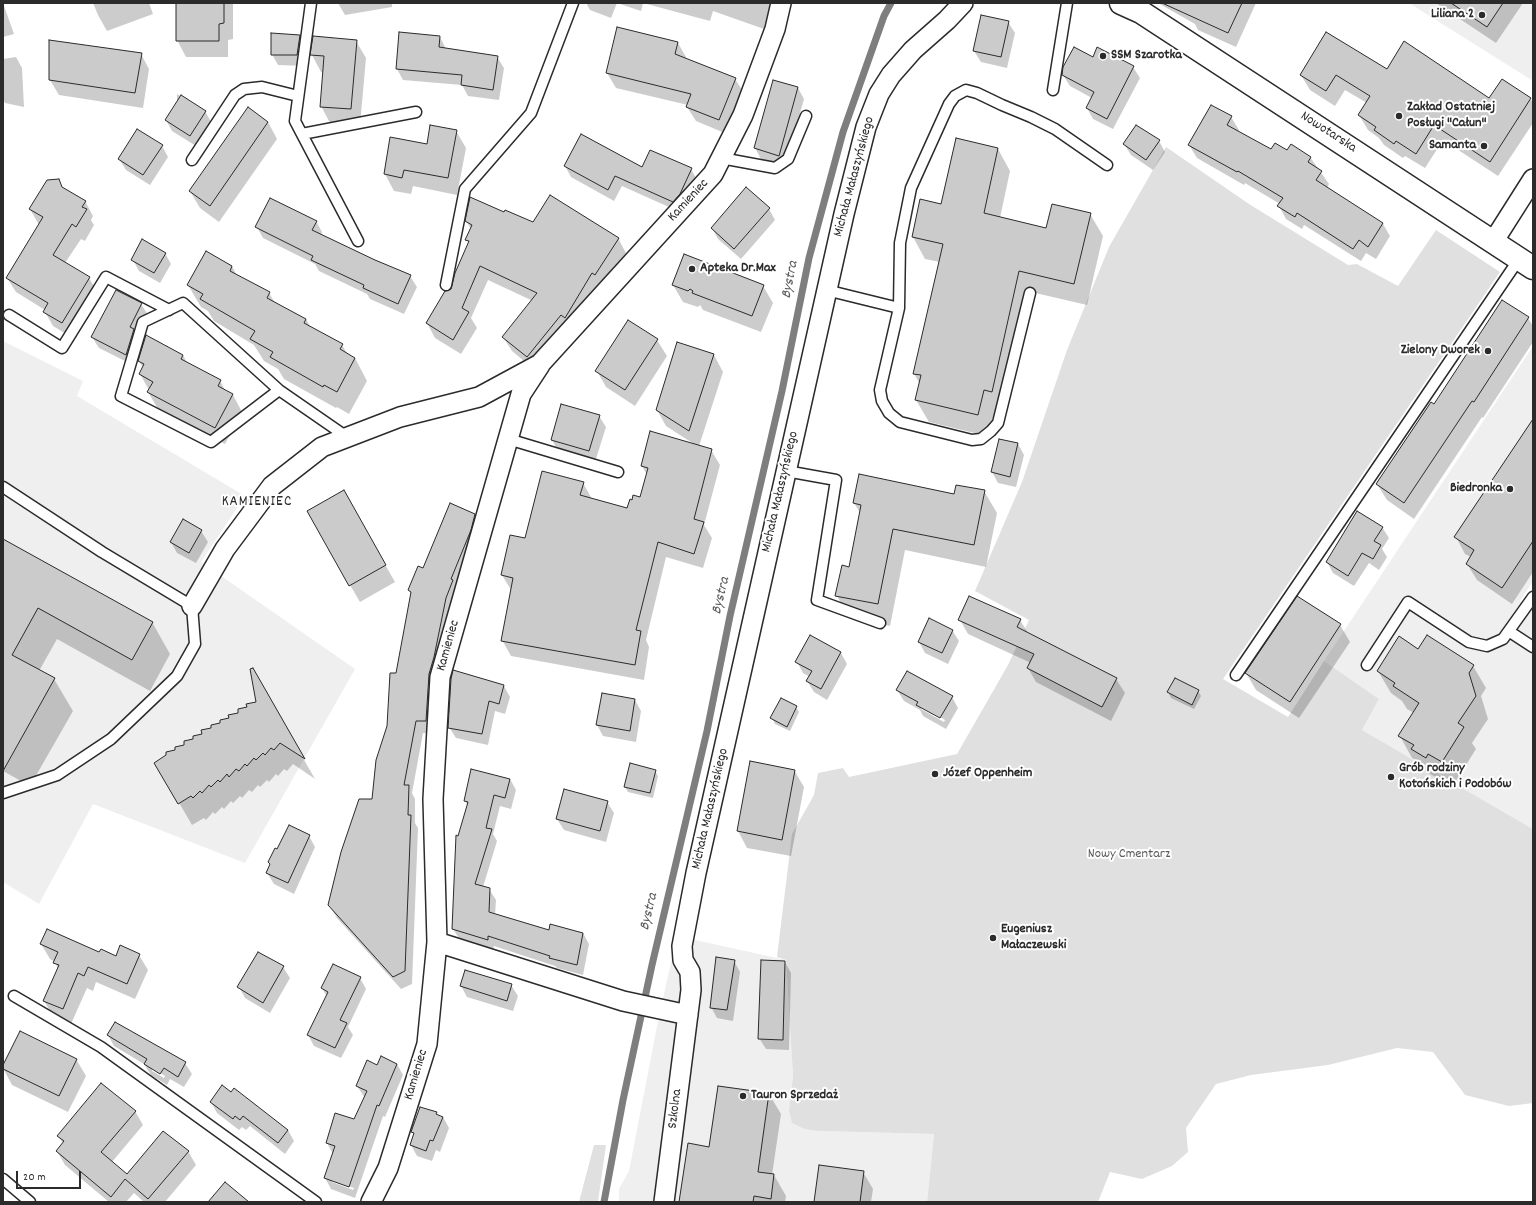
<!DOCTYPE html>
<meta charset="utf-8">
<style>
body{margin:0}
#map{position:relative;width:1536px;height:1205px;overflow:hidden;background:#fff;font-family:Dekko,sans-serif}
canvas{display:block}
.frame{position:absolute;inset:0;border:4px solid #2b2b2b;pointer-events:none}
.scale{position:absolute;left:16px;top:1171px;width:65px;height:18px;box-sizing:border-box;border:2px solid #2b2b2b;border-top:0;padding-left:5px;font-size:12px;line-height:14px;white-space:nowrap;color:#2b2b2b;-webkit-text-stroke:3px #fff;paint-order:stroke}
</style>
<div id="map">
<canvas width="1536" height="1205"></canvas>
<div class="frame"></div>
<div class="scale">20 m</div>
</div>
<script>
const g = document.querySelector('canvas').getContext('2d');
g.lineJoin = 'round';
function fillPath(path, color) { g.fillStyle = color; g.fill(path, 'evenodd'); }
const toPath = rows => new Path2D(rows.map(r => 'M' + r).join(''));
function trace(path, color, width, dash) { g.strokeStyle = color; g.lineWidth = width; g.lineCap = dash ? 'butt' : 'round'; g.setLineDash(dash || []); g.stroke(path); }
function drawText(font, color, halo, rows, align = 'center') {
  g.font = font + ' Dekko,sans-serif'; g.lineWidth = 4; g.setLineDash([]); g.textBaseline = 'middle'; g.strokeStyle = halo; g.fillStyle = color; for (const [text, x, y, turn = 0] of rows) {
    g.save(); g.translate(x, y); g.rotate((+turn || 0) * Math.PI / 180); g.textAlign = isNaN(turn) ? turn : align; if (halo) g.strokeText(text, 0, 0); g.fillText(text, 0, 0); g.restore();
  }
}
fillPath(toPath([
 [1409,3,1533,3,1533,81],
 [3,341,83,381,77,396,245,496,201,562,355,669,245,863,93,804,39,904,3,882],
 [1533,346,1533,581,1520,601,1533,611,1533,829,1362,730,1379,699,1324,661],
 [677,936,786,960,793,1076,789,1110,819,1131,934,1134,927,1202,619,1202,619,1189,629,1171,659,1016]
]), '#efefef');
fillPath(toPath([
 [1166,147,1249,204,1348,265,1357,264,1398,286,1436,230,1500,272,1223,679,1288,717,1324,661,1379,699,1362,730,1533,829,1533,1103,1509,1106,1465,1095,1433,1052,1397,1048,1328,1065,1251,1075,1216,1084,1186,1128,1188,1152,1172,1166,1142,1179,1110,1172,1098,1202,927,1202,934,1134,819,1131,805,1129,792,1123,789,1110,793,1076,786,960,777,957,792,834,814,795,818,773,843,768,849,777,957,754,1008,665,1029,620,975,591,1022,482,1067,350,1109,247],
 [594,1145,606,1145,598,1202,579,1202]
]), '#e0e0e0');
fillPath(toPath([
 [3,3,14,34,3,37],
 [93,3,149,3,153,14,107,31,98,15],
 [177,3,233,3,233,39,228,40,228,57,186,57,177,40],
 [338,3,392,3,392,7,345,15],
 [588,3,773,3,764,29,713,11,710,21,643,3,641,11,617,3,611,18,590,10,587,5],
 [1158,3,1256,3,1236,47,1198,30,1195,24],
 [1436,3,1523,3,1496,43],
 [1008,22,1015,33,1007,68,981,62,974,51],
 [299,36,306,47,303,66,278,65,272,54],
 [314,37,356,41,366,58,360,125,330,123,321,106,324,72,321,72,312,55],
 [440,37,446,49,497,57,504,68,499,100,468,96,462,85,403,80,397,69],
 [678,43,686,57,686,59,735,79,744,93,727,134,696,121,687,107,688,105,616,88,607,73],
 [1098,48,1133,67,1140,78,1113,129,1093,119,1087,108,1092,98,1070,86,1063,75,1093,58],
 [141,54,149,69,143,108,59,95,50,80],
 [16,57,22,68,24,107,5,103,3,99,3,59],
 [1387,70,1490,100,1530,98,1533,103,1533,123,1498,176,1443,140,1425,168,1405,156,1403,158,1384,145,1379,138,1368,130,1359,115,1367,103,1345,90,1335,106,1310,90,1301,75],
 [774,81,798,88,804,99,785,166,761,159,755,148],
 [177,94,205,111,211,122,196,146,172,131,166,120,177,104],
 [1231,117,1239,130,1238,132,1271,151,1288,151,1310,157,1329,184,1327,188,1383,224,1390,236,1376,259,1366,253,1361,261,1304,225,1302,229,1286,219,1279,206,1280,204,1245,183,1244,185,1197,158,1189,145],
 [268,122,277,139,219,222,200,208,190,191],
 [456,131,466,148,457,195,413,186,411,194,394,191,385,174,428,145],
 [1159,141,1165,152,1153,170,1131,155,1124,144],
 [162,146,168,157,150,185,126,170,119,159],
 [998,149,1010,171,1000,218,1047,229,1090,214,1103,236,1087,305,1031,292,991,437,929,422,916,400,920,384,914,374,940,262,925,259,913,237],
 [565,166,691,169,697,180,680,212,622,186,614,201,571,177],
 [58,180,63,189,85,201,93,216,91,220,94,225,85,241,81,239,65,263,89,278,98,293,71,337,53,326,45,312,45,310,16,292,7,278,39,225,30,209],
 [769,209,775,220,741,259,718,239,712,228],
 [505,214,533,224,618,238,626,253,604,289,536,371,512,351,503,337,533,301,488,280,471,318,477,328,461,354,435,338,427,323,452,290,469,244,467,240,471,229,466,221],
 [316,221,322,232,321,235,410,276,417,287,404,314,370,299,367,294,319,271,315,264,263,238,257,227],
 [165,253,171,264,160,283,139,271,133,260],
 [232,266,237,276,269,293,275,303,306,319,311,328,342,345,348,355,355,358,367,381,349,414,337,407,336,408,284,379,278,369,264,361,254,345,214,321,208,311,201,307,188,285],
 [673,285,763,286,773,303,761,332,703,310,700,305,698,307,683,302],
 [141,304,148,315,133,365,99,348,92,337],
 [1528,318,1533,326,1533,342,1483,418,1482,417,1414,519,1387,500,1377,484,1434,405],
 [657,340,667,356,635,406,606,387,597,371],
 [183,355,187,363,220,381,226,392,233,395,242,412,225,444,158,409,148,392,149,390,140,374,143,368,139,361],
 [714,355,723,372,699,446,711,450,720,465,704,525,712,538,703,568,666,557,646,640,649,647,644,680,511,656,502,640,511,590,502,575,525,539,583,483,592,499,628,509,633,501,641,498,647,475,642,466,651,432,694,444,666,426,657,410],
 [599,416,606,427,595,462,558,451,552,440],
 [1533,438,1533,572,1512,604,1477,580,1467,564,1471,557,1465,554,1456,537],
 [1018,444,1024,455,1016,487,998,483,992,472],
 [343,491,395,582,360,602,350,585],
 [984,491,997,513,986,567,905,550,890,626,849,618,837,596,849,568,861,514,854,503,955,495],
 [475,515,482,528,433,734,423,733,412,793,415,799,415,823,418,828,412,984,401,989,337,918,329,905,373,800,412,594,409,590,423,570],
 [1382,527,1389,538,1382,549,1387,557,1379,570,1369,563,1354,586,1333,573,1327,562],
 [201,531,208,542,196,563,177,553,171,542],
 [3,540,152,622,170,654,150,691,57,639,39,671,54,679,73,711,30,786,3,771],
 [1298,598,1340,625,1350,642,1299,718,1256,690,1246,673],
 [960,620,1020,620,1028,633,1116,679,1125,693,1111,721,1036,682,1028,668,1031,663,968,634],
 [952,630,959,641,948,664,925,653,919,642],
 [811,636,841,653,847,664,827,700,814,692,807,681,810,677,803,673,797,662],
 [1419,650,1473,666,1486,688,1481,696,1488,719,1472,743,1476,749,1454,784,1441,775,1439,779,1425,771,1421,763,1412,758,1400,736,1414,713,1407,709,1402,701,1391,693,1378,671],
 [252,669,315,779,293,764,287,771,284,769,278,776,276,774,269,782,267,780,260,787,258,785,252,792,249,790,242,798,240,796,233,803,231,801,224,809,222,807,215,814,213,812,206,820,204,818,192,825,156,763,257,702],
 [454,672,504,686,510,697,505,714,495,711,488,745,456,738,449,727],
 [897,690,952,697,958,708,946,729,923,716,920,710,904,701],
 [921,706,945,720,944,722,921,709],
 [1198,691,1201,696,1194,709,1171,698,1168,692],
 [635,700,641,711,636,742,603,736,597,725],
 [796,707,799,712,790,731,775,724,772,718],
 [794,770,804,787,791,856,747,848,738,831],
 [655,771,658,776,653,798,628,792,625,787],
 [510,779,516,790,511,809,500,806,493,834,497,841,483,887,489,889,496,900,495,915,550,931,583,933,589,944,583,975,557,968,555,966,494,946,493,950,460,940,453,929,459,837,468,806,465,801],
 [607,802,614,813,606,842,564,830,557,819],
 [309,836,315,847,294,894,274,884,267,873,271,866,269,862,277,850],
 [41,944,116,957,139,955,148,970,135,999,96,982,93,991,87,988,71,1024,53,1016,44,1001,58,969,55,962,50,959],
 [734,961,740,972,733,1021,717,1018,711,1007],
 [785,962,791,973,789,1050,766,1049,759,1038],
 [283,967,290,978,270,1013,245,998,239,987],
 [360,978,366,989,348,1027,353,1035,341,1058,314,1046,308,1035,327,997,322,988],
 [511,985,518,996,513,1011,467,997,461,986],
 [108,1035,185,1063,192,1074,184,1087,170,1079,167,1085,151,1075,144,1064,114,1046],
 [152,1068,165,1076,164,1078,152,1071],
 [76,1059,86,1076,68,1112,12,1085,3,1068],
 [397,1064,403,1075,385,1117,383,1116,355,1198,331,1189,325,1178,333,1154,327,1143,355,1121,365,1098,357,1086,377,1066],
 [332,1180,354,1188,353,1190,332,1182],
 [769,1094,781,1114,772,1175,774,1175,786,1196,785,1202,680,1202,710,1148],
 [211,1102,288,1130,294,1141,285,1154,250,1126,246,1130,242,1127,239,1130,217,1113],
 [135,1111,143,1125,112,1162,127,1175,188,1151,196,1165,165,1202,144,1202,134,1193,126,1202,109,1202,65,1165,57,1151,63,1143,58,1136],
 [436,1113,438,1116,443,1117,449,1128,440,1152,436,1150,432,1161,417,1156,411,1145,414,1135,412,1131],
 [863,1172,873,1189,871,1202,815,1202]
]), '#0003');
trace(toPath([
 [604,1202,623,1100,652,965,707,731,730,616,782,391,809,258,843,132,884,16,891,3]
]), '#7e7e7e', 7);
const building = toPath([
 [176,3,224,3,224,23,219,24,219,41,176,41,176,3],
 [1162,3,1242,3,1228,33,1162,3],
 [1451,3,1503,3,1487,27,1451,3],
 [981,15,1009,21,1001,57,973,51,981,15],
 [617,27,678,42,675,54,736,78,719,120,686,107,691,94,606,73,617,27],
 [399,32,440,36,439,47,498,56,493,90,461,85,462,75,396,69,399,32],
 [1326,32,1387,69,1404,41,1489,98,1502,79,1531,98,1490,162,1434,125,1416,154,1396,141,1394,144,1374,130,1376,127,1358,115,1370,96,1336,75,1326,91,1300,75,1326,32],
 [271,33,300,35,297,55,271,55,271,33],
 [313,36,357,40,351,109,320,107,324,56,310,55,313,36],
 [49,40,142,53,135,93,49,80,49,40],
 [1074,47,1093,57,1097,47,1134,66,1107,119,1086,108,1094,92,1062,75,1063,67,1074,47],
 [773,80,798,87,779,156,754,148,773,80],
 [181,95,206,111,190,136,165,120,181,95],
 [1211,105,1232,116,1227,125,1271,149,1275,143,1287,150,1291,144,1311,157,1308,162,1322,171,1316,180,1383,223,1368,247,1359,240,1353,249,1297,213,1295,217,1277,206,1283,198,1238,171,1237,172,1188,145,1211,105],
 [248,107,268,122,210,206,189,191,248,107],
 [430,125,457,130,448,178,404,170,402,178,384,174,390,137,427,144,430,125],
 [1136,125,1160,140,1146,160,1123,144,1136,125],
 [137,129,163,145,143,175,118,159,137,129],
 [581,134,642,167,650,150,692,168,680,194,673,202,615,176,608,190,564,166,581,134],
 [956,138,998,148,984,213,1046,228,1052,204,1091,213,1074,284,1019,271,992,392,984,390,978,415,915,400,921,375,913,374,943,244,912,237,920,199,941,204,956,138],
 [59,179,62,187,86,201,82,207,87,209,76,227,72,224,53,255,90,277,62,323,43,312,48,303,6,278,43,217,29,209,47,180,59,179],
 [746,187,770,208,734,249,711,228,746,187],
 [550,195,619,238,595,275,592,273,565,318,561,315,527,357,502,337,537,293,480,266,462,308,469,312,453,340,426,323,445,291,451,289,455,273,469,241,465,240,472,225,465,221,470,197,504,212,505,210,533,222,550,195],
 [270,198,317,221,312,230,375,260,411,275,398,304,363,288,364,285,311,260,313,256,255,227,270,198],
 [142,239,166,253,154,273,131,260,142,239],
 [206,251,232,266,230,271,270,292,267,298,306,319,304,323,343,344,340,349,355,358,337,392,324,385,323,387,270,357,273,352,250,339,255,331,200,299,203,294,187,285,206,251],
 [684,254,764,285,752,316,692,293,693,291,690,289,688,291,672,285,684,254],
 [116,290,142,303,130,327,134,329,126,355,91,337,116,290],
 [1502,300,1529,317,1474,402,1472,401,1404,503,1376,484,1431,402,1434,404,1502,300],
 [628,320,658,339,625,390,595,371,628,320],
 [146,335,183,355,181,359,221,380,218,386,233,394,215,428,147,392,153,382,139,374,144,364,138,361,146,335],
 [677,342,714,354,689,431,656,410,677,342],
 [561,404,600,415,589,451,551,440,561,404],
 [1533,419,1533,541,1502,588,1466,564,1474,550,1454,537,1533,419],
 [650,431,712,449,694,519,704,522,694,554,658,542,636,630,641,631,635,665,501,641,513,578,501,575,510,535,525,538,542,471,584,482,580,495,627,508,630,499,632,500,633,495,640,497,648,468,641,466,650,431],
 [999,439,1018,443,1010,477,991,472,999,439],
 [859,474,954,494,956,485,985,490,974,545,893,529,878,604,835,596,842,565,849,567,861,505,853,503,859,474],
 [344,490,386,565,349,586,307,511,344,490],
 [450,503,475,514,471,530,451,579,453,580,446,598,434,657,429,674,426,721,416,721,404,785,409,785,408,815,411,815,405,971,393,977,328,905,341,852,359,799,372,799,376,760,387,726,390,673,396,673,411,592,408,590,418,566,423,568,450,503],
 [1357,511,1383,527,1374,541,1381,545,1373,559,1362,553,1348,576,1326,562,1357,511],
 [183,519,202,530,189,553,170,542,183,519],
 [3,539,153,622,132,660,38,608,12,655,55,678,3,771,3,539],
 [969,596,1021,619,1017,627,1117,678,1102,707,1027,668,1034,654,958,620,969,596],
 [1297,596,1341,624,1290,702,1245,673,1297,596],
 [929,618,953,630,942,653,918,642,929,618],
 [810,635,841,652,821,689,806,681,812,671,795,662,810,635],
 [1427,635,1474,665,1469,673,1476,696,1458,723,1464,727,1442,762,1428,754,1426,758,1411,749,1414,745,1398,736,1419,703,1393,686,1395,683,1377,671,1399,636,1418,649,1427,635],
 [253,668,305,759,280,743,274,750,271,748,265,755,263,753,256,760,254,758,247,766,245,764,239,771,236,769,229,777,227,774,220,782,218,780,211,787,209,785,202,793,200,791,193,798,191,796,178,804,154,763,166,755,166,752,175,750,175,747,184,745,184,741,193,739,193,736,202,734,201,730,211,728,211,725,220,723,220,720,229,718,228,715,238,713,238,709,247,707,246,704,256,702,250,669,253,668],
 [453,670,504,685,499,704,489,701,482,734,448,728,451,679,453,670],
 [907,671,953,696,940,718,916,705,918,702,896,690,907,671],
 [1175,678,1199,690,1192,705,1167,692,1175,678],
 [602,693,635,699,630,731,596,725,602,693],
 [781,698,797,706,787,727,770,718,781,698],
 [750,761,795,770,782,840,737,831,750,761],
 [630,763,656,770,650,793,624,787,630,763],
 [471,769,510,779,505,798,494,795,486,828,492,829,475,884,490,888,489,912,549,930,550,924,583,933,577,965,549,958,550,956,488,936,488,940,452,929,456,835,458,836,468,802,464,801,471,769],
 [564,789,608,801,600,831,556,819,564,789],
 [289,825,310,835,288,883,266,873,270,864,268,862,275,848,277,849,289,825],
 [47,929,99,952,101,949,116,956,120,945,140,954,127,984,88,967,84,976,78,973,63,1009,43,1001,59,965,53,963,58,952,40,944,47,929],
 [258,952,284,966,263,1003,237,987,258,952],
 [716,957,735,960,727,1010,710,1008,716,957],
 [761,960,785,961,783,1040,758,1039,761,960],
 [333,964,361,977,340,1020,347,1023,335,1048,307,1035,328,992,321,988,333,964],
 [465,970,512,984,507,1001,460,986,465,970],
 [115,1022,186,1062,178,1077,164,1068,160,1074,144,1064,147,1059,107,1035,115,1022],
 [20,1031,77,1059,59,1096,3,1069,3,1065,20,1031],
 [381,1056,397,1064,379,1106,377,1105,349,1187,324,1178,335,1146,326,1143,335,1113,354,1119,367,1091,356,1086,367,1060,377,1065,381,1056],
 [101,1083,136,1111,101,1152,127,1174,163,1131,189,1151,148,1199,125,1179,111,1197,56,1151,64,1141,57,1136,101,1083],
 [222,1085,231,1092,234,1088,288,1130,278,1143,243,1116,240,1120,235,1116,233,1119,210,1102,222,1085],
 [718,1086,769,1093,758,1172,774,1174,771,1199,754,1196,753,1202,679,1202,688,1143,709,1147,718,1086],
 [420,1107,437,1112,436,1114,443,1117,433,1141,430,1140,426,1151,410,1145,414,1133,411,1132,420,1107],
 [819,1165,864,1171,860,1202,814,1202,819,1165],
 [225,1182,249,1202,208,1202,225,1182]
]);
fillPath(building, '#cbcbcb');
trace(building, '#2b2b2b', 1);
const service = toPath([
 [311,3,295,121,358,241],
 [1053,90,1067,3],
 [302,134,416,112],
 [721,158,775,168,788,159,806,116],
 [192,160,235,95,244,89,262,87,298,96],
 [446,285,465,189,531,113,573,3],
 [826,290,899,308,880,390,882,401,889,413,900,422,972,440,981,439,991,431,998,423,1030,293],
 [899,308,900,243,911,188,949,104,955,96,966,90,977,93,1002,105,1031,117,1055,129,1107,165],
 [9,315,62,348,106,277,169,310],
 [279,390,211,442,121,396,143,322,183,303,279,390,347,437],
 [508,439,618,472],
 [786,471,836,480,817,600,880,623],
 [3,487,102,552,192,606,195,644,177,676,111,739,57,775,3,793],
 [1510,632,1533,647],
 [1367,665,1408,602,1469,642,1487,646,1503,639,1533,597],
 [1236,675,1519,259],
 [14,996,101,1047,316,1202],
 [3,1179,30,1202]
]);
const minor = toPath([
 [1493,242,1533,179],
 [192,606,225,549,272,486,322,447,400,417,479,397,540,364,713,174,743,115,775,29,781,3],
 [437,942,623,1001,688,1015],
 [371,1202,388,1168,427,1044,437,942,433,799,440,677,521,394,540,365],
 [664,1202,691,990,690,972,683,960,682,946,696,873,844,214,866,127,879,94,891,75,913,50,947,20,963,3]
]);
const secondary = toPath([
 [1121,3,1141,12,1533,268]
]);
trace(service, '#2b2b2b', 13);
trace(minor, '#2b2b2b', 22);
trace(secondary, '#2b2b2b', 25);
trace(service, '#fff', 10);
trace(minor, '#fff', 19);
trace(secondary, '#fff', 22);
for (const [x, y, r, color] of [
 [1482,15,4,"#2b2b2b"],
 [1103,56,4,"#2b2b2b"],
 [1399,116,4,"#2b2b2b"],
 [1484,146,4,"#2b2b2b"],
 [692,269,4,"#2b2b2b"],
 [1488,351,4,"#2b2b2b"],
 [1510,489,4,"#2b2b2b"],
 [935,774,4,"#2b2b2b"],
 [1391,777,4,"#2b2b2b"],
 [993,938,4,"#2b2b2b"],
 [743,1096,4,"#2b2b2b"]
]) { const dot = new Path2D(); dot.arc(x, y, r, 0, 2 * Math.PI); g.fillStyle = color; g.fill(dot); trace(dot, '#fff', 1.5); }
drawText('bold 14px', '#2b2b2b', '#fff', [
 ["Liliana 2",1474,15,"right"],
 ["SSM Szarotka",1111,56],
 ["Zakład Ostatniej",1407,108],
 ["Posługi \"Całun\"",1407,124],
 ["Samanta",1476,146,"right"],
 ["Apteka Dr.Max",700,269],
 ["Zielony Dworek",1480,351,"right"],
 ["Biedronka",1502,489,"right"],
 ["Grób rodziny",1399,769],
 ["Kotońskich i Podobów",1399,785],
 ["Józef Oppenheim",943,774],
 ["Eugeniusz",1001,930],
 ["Małaczewski",1001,946],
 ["Tauron Sprzedaż",751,1096]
], 'left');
drawText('14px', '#2b2b2b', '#fff', [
 ["Nowotarska",1328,133,33],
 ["Michała Małaszyńskiego",855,177,-75],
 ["Kamieniec",689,201,-47],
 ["Michała Małaszyńskiego",781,492,-77],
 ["Kamieniec",449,646,-74],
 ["Michała Małaszyńskiego",711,809,-77],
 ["Kamieniec",417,1075,-73],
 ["Szkolna",676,1109,-83]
]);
drawText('14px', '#585858', '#fff', [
 ["Nowy Cmentarz",1129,855]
]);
drawText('italic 15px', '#5c5c5c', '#fff', [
 ["Bystra",791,280,-79],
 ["Bystra",722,596,-77],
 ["Bystra",650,912,-77]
]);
g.letterSpacing = '1px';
drawText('15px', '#2b2b2b', '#fff', [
 ["KAMIENIEC",257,503]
]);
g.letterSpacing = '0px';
</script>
